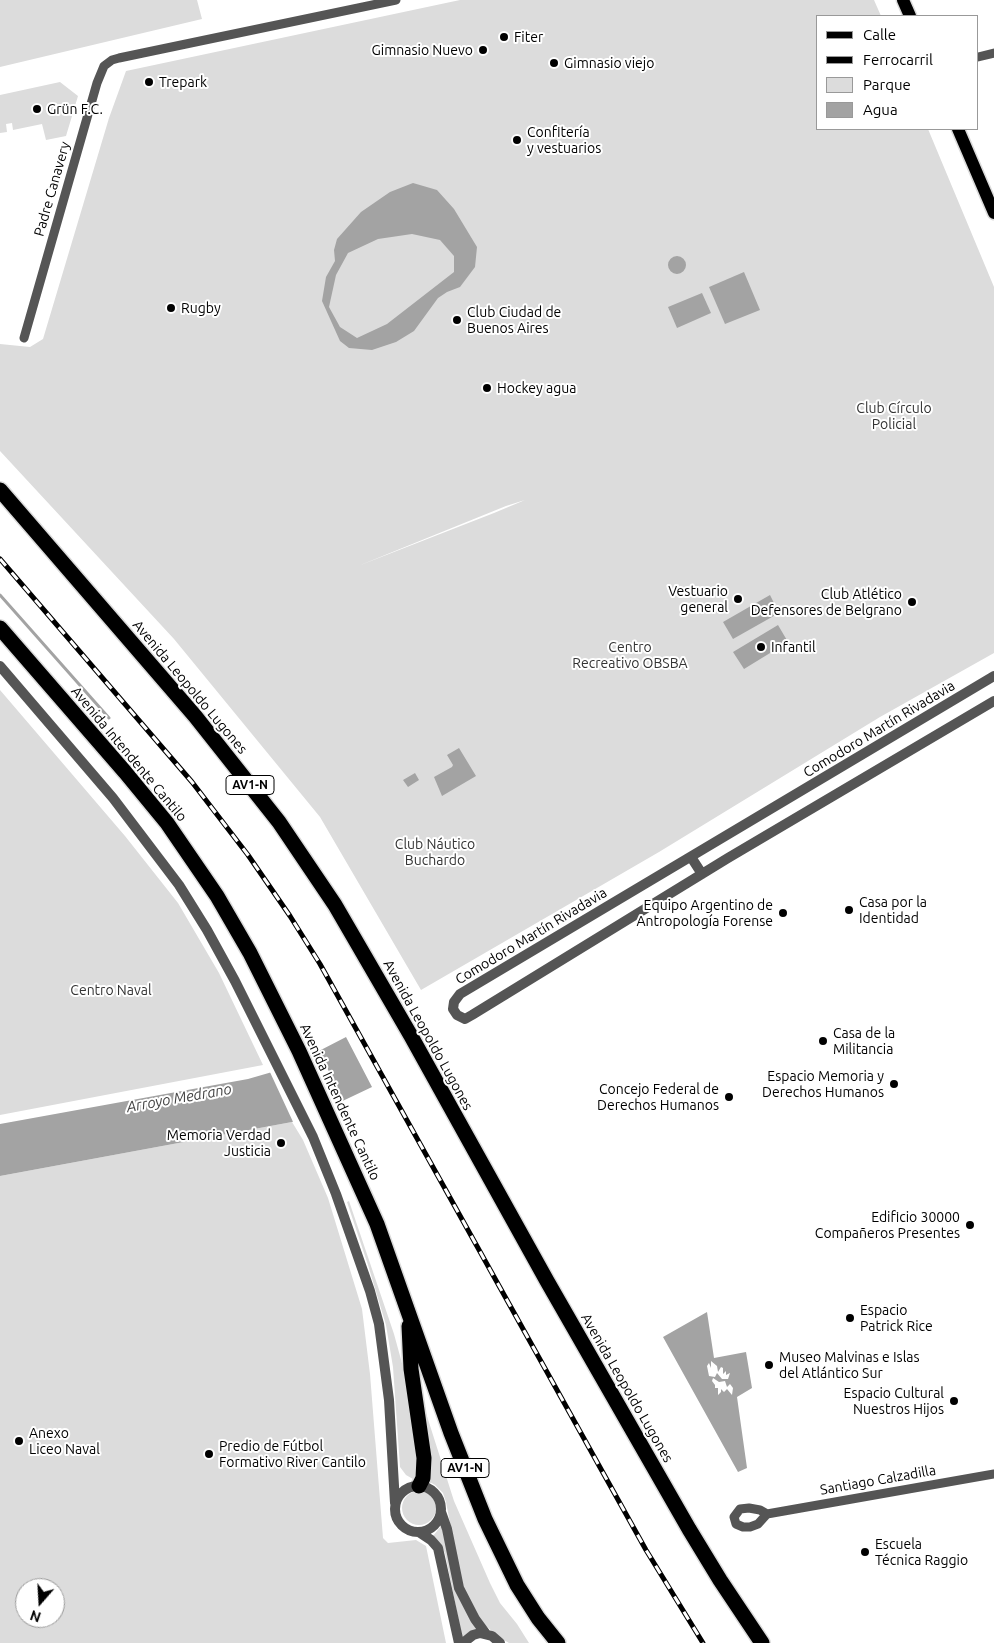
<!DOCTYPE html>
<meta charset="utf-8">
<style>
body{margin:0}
#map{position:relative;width:994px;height:1643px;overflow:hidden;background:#fff;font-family:Ubuntu,sans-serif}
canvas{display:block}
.legend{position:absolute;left:816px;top:15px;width:162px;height:115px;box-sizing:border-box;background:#fff;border:1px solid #999;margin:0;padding:6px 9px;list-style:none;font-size:15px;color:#000}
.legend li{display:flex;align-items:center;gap:10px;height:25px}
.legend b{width:25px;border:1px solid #999}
.north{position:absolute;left:15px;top:1578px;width:50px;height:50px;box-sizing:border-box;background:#fff;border:1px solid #999;border-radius:50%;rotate:199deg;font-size:14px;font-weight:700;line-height:20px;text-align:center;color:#000}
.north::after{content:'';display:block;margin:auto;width:18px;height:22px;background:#000;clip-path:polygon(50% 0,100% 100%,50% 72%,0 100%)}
</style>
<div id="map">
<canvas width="994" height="1643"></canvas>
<ul class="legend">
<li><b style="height:6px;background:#000"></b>Calle</li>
<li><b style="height:6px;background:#000"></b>Ferrocarril</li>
<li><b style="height:14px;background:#dcdcdc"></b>Parque</li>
<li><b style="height:14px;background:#a3a3a3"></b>Agua</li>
</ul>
<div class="north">N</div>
</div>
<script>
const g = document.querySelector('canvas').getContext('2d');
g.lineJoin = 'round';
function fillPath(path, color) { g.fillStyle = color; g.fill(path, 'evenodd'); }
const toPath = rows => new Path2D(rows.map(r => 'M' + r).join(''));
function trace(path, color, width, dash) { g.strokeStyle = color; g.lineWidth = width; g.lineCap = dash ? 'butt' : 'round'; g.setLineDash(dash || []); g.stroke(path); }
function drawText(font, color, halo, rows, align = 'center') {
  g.font = font + ' Ubuntu,sans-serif'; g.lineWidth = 4; g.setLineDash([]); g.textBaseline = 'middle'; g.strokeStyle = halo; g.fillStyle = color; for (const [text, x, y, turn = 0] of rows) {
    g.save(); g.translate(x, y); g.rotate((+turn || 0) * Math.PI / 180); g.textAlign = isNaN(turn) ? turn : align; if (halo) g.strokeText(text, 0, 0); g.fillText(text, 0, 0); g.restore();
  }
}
fillPath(toPath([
 [0,0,197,0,202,19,0,67],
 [460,0,874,0,881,16,818,16,818,129,928,129,994,287,994,653,880,717,659,852,421,990,320,817,174,639,0,451,0,344,30,347,43,339,109,118,126,71],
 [525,500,494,513,358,566,506,506],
 [60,82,78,96,66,136,46,140,42,124,13,130,12,123,6,124,7,132,0,133,0,95],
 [0,690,125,836,178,903,219,973,263,1065,0,1115],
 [292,1122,303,1140,328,1198,362,1309,370,1374,383,1538,388,1543,416,1540,426,1546,446,1643,0,1643,0,1176],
 [25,1588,55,1588,55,1618,25,1618],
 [349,1201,394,1334,406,1378,421,1469,419,1477,413,1479,406,1475,400,1467,393,1367,386,1325,368,1265,347,1202],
 [421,1413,426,1413,454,1501,490,1583,500,1603,517,1624,529,1643,509,1643,497,1636,481,1621,462,1586,446,1502,443,1493,435,1485,428,1481],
 '402 1508a17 17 0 1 1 34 0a17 17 0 1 1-34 0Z',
 [441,1526,478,1629,469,1632,462,1637,445,1553,440,1544,433,1536]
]), '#dcdcdc');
fillPath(toPath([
 [413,183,437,190,454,209,477,247,475,267,460,287,447,292,438,298,414,331,396,342,372,350,349,348,340,341,322,301,326,277,335,261,334,250,337,239,361,212,390,192],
 [412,234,440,240,454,256,454,272,387,324,357,338,340,327,329,307,336,275,348,253,378,239],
 '668 265a9 9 0 1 1 18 0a9 9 0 1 1-18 0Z',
 [744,272,760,310,725,324,709,287],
 [702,293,711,313,677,328,668,307],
 [770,595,779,613,733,639,723,622],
 [778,625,788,642,744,669,733,652],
 [459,748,476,776,442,796,434,777,452,767,453,765,447,755],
 [415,773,419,780,408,787,403,780],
 [346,1037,372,1087,311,1116,292,1122,0,1176,0,1124,248,1079,286,1068],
 [707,1312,714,1358,746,1352,752,1388,737,1397,747,1468,738,1472,663,1337],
 [711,1361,717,1366,718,1372,721,1367,723,1368,723,1374,726,1371,726,1375,730,1373,728,1379,722,1379,717,1373,715,1377,709,1376,707,1366,709,1363,711,1368],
 [713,1378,719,1382,725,1381,727,1387,730,1384,733,1388,732,1395,727,1389,724,1392,721,1389,721,1392,718,1395,718,1388,715,1388,715,1385,712,1381]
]), '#a3a3a3');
fillPath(toPath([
 [318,1048,344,1104,312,1119,294,1124,269,1070,285,1066]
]), '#fff');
trace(toPath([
 [0,595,109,718]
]), '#a3a3a3', 3);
const primary = toPath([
 [903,0,910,16],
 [958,129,994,213]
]);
const motorway = toPath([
 [0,490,195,716,279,822,335,905,411,1036,547,1281,689,1529,720,1580,762,1643],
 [0,628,125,772,167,823,217,896,250,953,299,1051,377,1224,451,1433,485,1519,517,1585,538,1618,558,1643],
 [409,1326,411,1369,424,1458,423,1478,419,1486]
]);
trace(primary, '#dbdbdb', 15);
trace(motorway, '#dbdbdb', 18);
trace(toPath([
 [978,57,994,53],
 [24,338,97,83,104,66,112,60,119,58,396,0],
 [767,1514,760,1510,749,1508,740,1509,734,1517,736,1524,743,1527,750,1527,758,1524,767,1514,994,1474]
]), '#555', 9);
trace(toPath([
 [0,666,113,798,179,885,207,930,235,981,313,1137,336,1194,370,1291,379,1324,389,1400,395,1503],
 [994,676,460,994,454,1002,453,1009,457,1015,465,1019,472,1015,728,858,994,701],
 [691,857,702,874],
 '395 1509a23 23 0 1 1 46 0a23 23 0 1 1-46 0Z',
 [441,1512,447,1529,459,1588,475,1619,486,1634],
 [419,1532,431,1540,438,1548,459,1643],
 [463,1643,473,1635,480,1633,492,1636,500,1643]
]), '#555', 10);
trace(primary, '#000', 12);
trace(motorway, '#000', 15);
const rail = toPath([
 [0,559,192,782,248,855,290,916,320,964,646,1550,703,1643]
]);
trace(rail, '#000', 5);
trace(rail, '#fff', 3, [9]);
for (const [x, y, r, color] of [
 [504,37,5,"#000"],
 [483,50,5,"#000"],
 [554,63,5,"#000"],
 [149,82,5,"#000"],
 [37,109,5,"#000"],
 [517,140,5,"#000"],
 [171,308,5,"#000"],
 [457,320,5,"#000"],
 [487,388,5,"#000"],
 [738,599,5,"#000"],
 [912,602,5,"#000"],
 [761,647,5,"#000"],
 [849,910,5,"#000"],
 [783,913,5,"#000"],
 [823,1041,5,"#000"],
 [894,1084,5,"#000"],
 [729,1097,5,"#000"],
 [281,1143,5,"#000"],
 [970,1225,5,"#000"],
 [850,1318,5,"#000"],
 [769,1365,5,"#000"],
 [954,1401,5,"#000"],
 [19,1441,5,"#000"],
 [209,1454,5,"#000"],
 [865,1552,5,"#000"]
]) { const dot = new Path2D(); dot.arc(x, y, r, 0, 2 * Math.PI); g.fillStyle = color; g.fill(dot); trace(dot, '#fff', 2); }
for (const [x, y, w] of [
 [250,785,48],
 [465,1468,48]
]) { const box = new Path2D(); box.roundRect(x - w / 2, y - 9.5, w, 19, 4); g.fillStyle = '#fff'; g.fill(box); trace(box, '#000', 1); }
drawText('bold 12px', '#000', null, [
 ["AV1-N",250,785],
 ["AV1-N",465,1468]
]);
drawText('14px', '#000', '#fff', [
 ["Fiter",514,37],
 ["Gimnasio Nuevo",473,50,"right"],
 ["Gimnasio viejo",564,63],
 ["Trepark",159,82],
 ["Grün F.C.",47,109],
 ["Confitería",527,132],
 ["y vestuarios",527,148],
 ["Rugby",181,308],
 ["Club Ciudad de",467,312],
 ["Buenos Aires",467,328],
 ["Hockey agua",497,388],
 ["Vestuario",728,591,"right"],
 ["general",728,607,"right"],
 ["Club Atlético",902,594,"right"],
 ["Defensores de Belgrano",902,610,"right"],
 ["Infantil",771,647],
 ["Casa por la",859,902],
 ["Identidad",859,918],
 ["Equipo Argentino de",773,905,"right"],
 ["Antropología Forense",773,921,"right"],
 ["Casa de la",833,1033],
 ["Militancia",833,1049],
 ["Espacio Memoria y",884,1076,"right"],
 ["Derechos Humanos",884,1092,"right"],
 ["Concejo Federal de",719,1089,"right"],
 ["Derechos Humanos",719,1105,"right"],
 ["Memoria Verdad",271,1135,"right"],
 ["Justicia",271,1151,"right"],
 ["Edificio 30000",960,1217,"right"],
 ["Compañeros Presentes",960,1233,"right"],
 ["Espacio",860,1310],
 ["Patrick Rice",860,1326],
 ["Museo Malvinas e Islas",779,1357],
 ["del Atlántico Sur",779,1373],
 ["Espacio Cultural",944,1393,"right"],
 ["Nuestros Hijos",944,1409,"right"],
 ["Anexo",29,1433],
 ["Liceo Naval",29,1449],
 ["Predio de Fútbol",219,1446],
 ["Formativo River Cantilo",219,1462],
 ["Escuela",875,1544],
 ["Técnica Raggio",875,1560]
], 'left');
drawText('14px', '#000', '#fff', [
 ["Padre Canavery",52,189,-74],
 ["Avenida Leopoldo Lugones",190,687,50],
 ["Comodoro Martín Rivadavia",879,729,-31],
 ["Avenida Intendente Cantilo",129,754,50],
 ["Comodoro Martín Rivadavia",531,936,-31],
 ["Avenida Leopoldo Lugones",428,1035,61],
 ["Avenida Intendente Cantilo",340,1102,65],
 ["Avenida Leopoldo Lugones",627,1388,60],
 ["Santiago Calzadilla",878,1480,-10]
]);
drawText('14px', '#333', '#fff', [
 ["Club Círculo",894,408],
 ["Policial",894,424],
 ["Centro",630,647],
 ["Recreativo OBSBA",630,663],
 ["Club Náutico",435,844],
 ["Buchardo",435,860],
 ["Centro Naval",111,990]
]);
drawText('italic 15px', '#444', '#fff', [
 ["Arroyo Medrano",179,1098,-10]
]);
</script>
